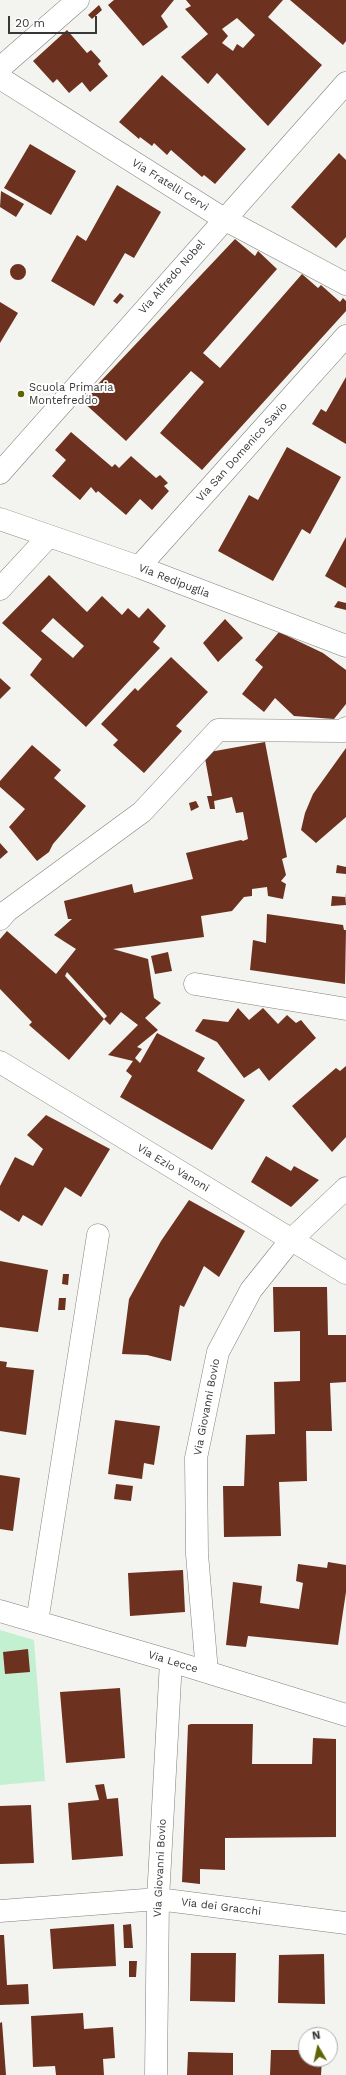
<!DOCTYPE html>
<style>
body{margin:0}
#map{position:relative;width:346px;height:2075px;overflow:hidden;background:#f3f3ef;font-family:"Work Sans",sans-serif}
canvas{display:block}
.north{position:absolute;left:298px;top:2027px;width:40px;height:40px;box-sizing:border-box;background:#fff;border:1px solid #afafaf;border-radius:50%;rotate:351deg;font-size:11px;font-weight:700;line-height:16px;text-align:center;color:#373736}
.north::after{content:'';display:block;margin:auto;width:14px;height:18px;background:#5f6502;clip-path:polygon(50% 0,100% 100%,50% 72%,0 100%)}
.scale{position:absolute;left:8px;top:16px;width:89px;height:18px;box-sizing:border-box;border:2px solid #373736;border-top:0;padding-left:5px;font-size:12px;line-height:14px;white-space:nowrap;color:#373736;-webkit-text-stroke:3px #fff;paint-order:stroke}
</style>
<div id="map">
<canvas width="346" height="2075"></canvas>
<div class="north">N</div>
<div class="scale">20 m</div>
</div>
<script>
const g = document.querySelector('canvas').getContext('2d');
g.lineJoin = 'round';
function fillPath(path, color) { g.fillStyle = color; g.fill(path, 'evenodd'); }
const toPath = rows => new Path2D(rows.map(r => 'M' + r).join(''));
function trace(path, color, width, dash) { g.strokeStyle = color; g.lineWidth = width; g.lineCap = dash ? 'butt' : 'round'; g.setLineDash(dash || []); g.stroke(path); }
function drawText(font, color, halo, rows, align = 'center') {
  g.font = font + ' "Work Sans",sans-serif'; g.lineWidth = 4; g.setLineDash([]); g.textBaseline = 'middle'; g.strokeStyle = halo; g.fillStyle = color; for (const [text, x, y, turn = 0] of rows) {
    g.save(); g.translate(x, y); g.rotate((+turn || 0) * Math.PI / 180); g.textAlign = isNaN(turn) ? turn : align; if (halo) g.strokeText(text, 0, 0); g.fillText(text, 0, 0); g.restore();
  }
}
fillPath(toPath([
 [0,1630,34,1640,45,1781,0,1785]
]), '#c4f0d2');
fillPath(toPath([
 [114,0,174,0,161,16,168,27,143,46,108,5],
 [186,0,283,0,268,17,322,65,268,126,217,73,208,84,181,57,208,34,185,9,191,6],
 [237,18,255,35,243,48,237,44,233,51,222,43,228,36,222,29],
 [290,0,346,0,346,41,343,45],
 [99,5,102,10,92,19,88,15],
 [67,30,87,53,91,50,101,61,98,64,108,76,90,92,82,82,69,93,57,79,53,83,33,61],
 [162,75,246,149,215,184,204,175,202,177,171,150,167,155,154,143,152,146,140,137,139,139,119,122],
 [30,144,76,171,51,215,4,188],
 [339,153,346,160,346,237,336,248,291,207],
 [117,185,161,212,134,258,125,253,94,306,51,281,77,235,86,241],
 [1,191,24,204,16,217,0,207],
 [235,239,255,256,258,251,277,269,203,353,220,368,302,274,318,288,321,285,340,302,343,298,346,301,346,311,202,470,160,433,204,382,191,371,126,441,82,401],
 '10 272a8 8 0 1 1 16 0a8 8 0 1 1-16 0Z',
 [120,293,124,296,117,304,113,301],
 [0,302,18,313,0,343],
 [346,377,346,444,312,424,321,409,326,412],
 [71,432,112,467,115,464,119,468,131,456,156,478,160,475,168,483,164,486,169,491,152,510,140,499,126,515,98,491,96,493,91,487,80,500,52,476,66,460,55,450],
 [287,447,341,477,310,534,302,529,273,581,218,551,249,495,258,500],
 [346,537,346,588,325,576],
 [49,575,87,612,102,596,122,615,128,608,139,618,148,608,166,626,153,642,160,648,86,727,30,675,42,659,2,623],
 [53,618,84,646,73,658,41,631],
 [338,601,346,603,346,610,334,607],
 [225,619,243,638,218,662,203,643],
 [279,632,323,653,346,670,346,704,334,719,294,716,275,698,264,712,242,694,263,667,255,660],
 [171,657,208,692,176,726,182,731,144,773,113,745,118,740,101,724,135,688,138,691],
 [0,678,11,688,0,699],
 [265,742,287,857,282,859,286,875,281,881,286,884,283,899,268,896,267,887,252,889,252,896,244,897,232,911,201,916,204,937,113,949,148,959,154,998,161,1003,145,1018,158,1030,137,1047,142,1049,135,1058,140,1063,157,1033,205,1058,197,1071,245,1100,212,1150,120,1097,132,1076,126,1071,133,1061,108,1055,138,1025,121,1012,110,1025,104,1019,107,1016,67,972,65,976,104,1019,69,1060,29,1025,32,1022,0,989,0,939,7,931,56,974,76,949,54,935,72,919,68,919,64,901,132,884,134,893,193,879,186,853,241,840,243,841,248,839,243,812,236,813,232,797,214,801,215,809,210,809,207,796,212,796,204,753],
 [32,745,61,770,54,778,86,806,53,844,49,852,37,861,9,827,25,809,0,787,0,781],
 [346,748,346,817,316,843,301,830,305,813,313,794],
 [196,801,199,807,191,811,189,803],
 [0,843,8,852,0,859],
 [337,865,346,867,346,874,336,873],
 [345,893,346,905,331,906,332,896,345,897],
 [267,914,343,925,344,930,346,930,345,984,250,970,253,940,266,943],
 [168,952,172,971,155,974,151,956],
 [238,1008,249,1020,263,1008,278,1024,287,1015,296,1023,301,1020,316,1038,269,1081,259,1068,244,1078,217,1042,195,1031,203,1019,228,1022],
 [346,1066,346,1137,332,1152,292,1106,336,1068,340,1071],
 [46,1115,110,1149,81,1197,65,1187,42,1226,23,1215,19,1222,0,1210,0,1186,15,1157,33,1166,43,1149,27,1135],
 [266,1156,291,1171,294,1166,319,1180,291,1207,251,1182],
 [189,1200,245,1231,219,1277,204,1266,184,1307,180,1305,171,1361,147,1355,122,1354,129,1299,161,1241],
 [0,1261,48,1270,38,1332,0,1327],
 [63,1274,69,1274,68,1285,62,1284],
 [273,1287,327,1287,328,1335,346,1335,346,1382,330,1383,332,1431,306,1431,307,1481,279,1482,281,1536,224,1537,223,1486,244,1486,246,1435,275,1434,274,1382,300,1381,300,1331,274,1332],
 [59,1298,66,1298,65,1310,58,1310],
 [0,1361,7,1362,6,1367,34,1370,26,1435,0,1431],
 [115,1420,160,1426,154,1465,144,1463,142,1479,108,1474],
 [0,1475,20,1478,13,1531,0,1529],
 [116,1484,133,1486,131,1501,114,1499],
 [328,1562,346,1565,346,1592,338,1645,248,1636,246,1647,226,1645,233,1582,262,1586,260,1603,299,1609,303,1583,296,1581,298,1564,327,1568],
 [183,1570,185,1612,130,1616,128,1573],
 [28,1649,30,1672,5,1674,3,1652],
 [120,1688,125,1758,66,1763,60,1692],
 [191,1724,253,1724,252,1764,312,1764,313,1738,336,1739,336,1837,225,1838,225,1870,200,1869,200,1884,182,1882,188,1725],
 [104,1784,107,1799,118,1798,123,1856,72,1860,68,1803,99,1800,95,1785],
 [31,1805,34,1863,0,1864,0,1806],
 [114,1924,116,1966,53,1969,50,1929],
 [131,1924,133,1948,124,1948,123,1925],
 [0,1935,4,1935,7,1985,28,1984,29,2004,0,2005],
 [191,1953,236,1953,235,2002,190,2001],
 [324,1954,325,2004,278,2003,279,1955],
 [129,1961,137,1961,136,1977,129,1977],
 [83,2013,84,2029,113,2027,115,2058,103,2059,104,2075,56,2075,55,2066,33,2067,31,2016],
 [2,2022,6,2075,0,2075,0,2023],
 [271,2050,306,2050,306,2059,322,2059,321,2075,270,2075],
 [188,2052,233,2053,233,2075,187,2075]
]), '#6c321f');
const street = toPath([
 [0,68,78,0],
 [0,78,224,219,346,284],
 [0,473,346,83],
 [0,519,139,567,346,646],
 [139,567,346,336],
 [0,589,49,536],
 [0,919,7,911,142,812,218,730,344,731,346,728],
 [195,984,346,1009],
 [0,1062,346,1273],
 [0,1611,171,1661,346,1715],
 [37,1622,98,1235],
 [207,1672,197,1554,196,1458,218,1352,251,1290,291,1240,346,1188],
 [0,1911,158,1899,346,1923],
 [156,2075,158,1899,171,1661]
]);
trace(street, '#81807d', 23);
trace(street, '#fff', 22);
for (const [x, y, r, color] of [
 [21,394,4,"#5f6502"]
]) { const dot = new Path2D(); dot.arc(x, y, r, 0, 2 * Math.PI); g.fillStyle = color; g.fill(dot); trace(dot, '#fff', 1.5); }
drawText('11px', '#373736', '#fff', [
 ["Via Fratelli Cervi",170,185,32],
 ["Via Alfredo Nobel",172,277,-49],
 ["Via San Domenico Savio",242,452,-48],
 ["Via Redipuglia",174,581,21],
 ["Via Ezio Vanoni",173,1168,31],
 ["Via Giovanni Bovio",207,1407,-79],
 ["Via Lecce",173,1662,17],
 ["Via Giovanni Bovio",160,1868,-87],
 ["Via dei Gracchi",221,1907,7]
]);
drawText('11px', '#373736', '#fff', [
 ["Scuola Primaria",29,388],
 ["Montefreddo",29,401]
], 'left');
</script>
